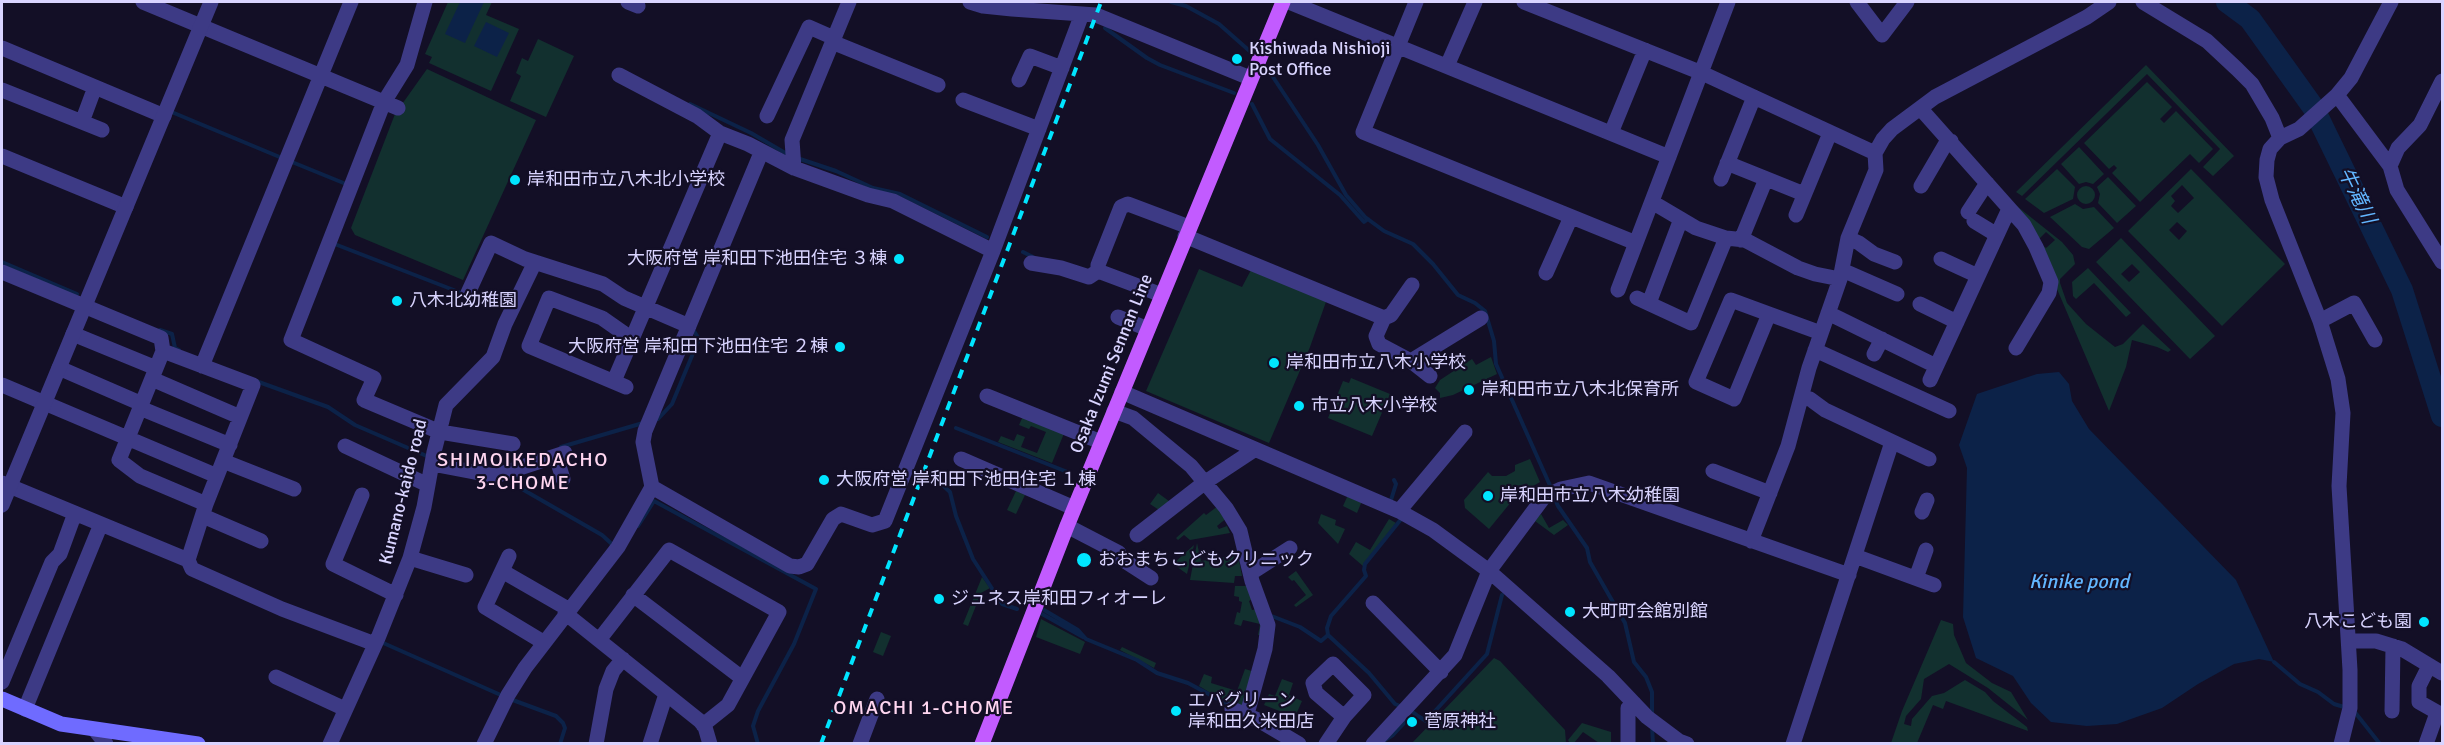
<!DOCTYPE html>
<meta charset="utf-8">
<style>
body{margin:0}
#map{position:relative;width:2444px;height:745px;overflow:hidden;background:#130f26;font-family:Signika,sans-serif}
canvas{display:block}
.frame{position:absolute;inset:0;border:3px solid #d9d4ff;pointer-events:none}
</style>
<div id="map">
<canvas width="2444" height="745"></canvas>
<div class="frame"></div>
</div>
<script>
const g = document.querySelector('canvas').getContext('2d');
g.lineJoin = 'round';
function fillPath(path, color) { g.fillStyle = color; g.fill(path, 'evenodd'); }
const toPath = rows => new Path2D(rows.map(r => 'M' + r).join(''));
function trace(path, color, width, dash) { g.strokeStyle = color; g.lineWidth = width; g.lineCap = dash ? 'butt' : 'round'; g.setLineDash(dash || []); g.stroke(path); }
function drawText(font, color, halo, rows, align = 'center') {
  g.font = font + ' Signika,"Noto Sans JP",sans-serif'; g.lineWidth = 4.5; g.setLineDash([]); g.textBaseline = 'middle'; g.strokeStyle = halo; g.fillStyle = color; for (const [text, x, y, turn = 0] of rows) {
    g.save(); g.translate(x, y); g.rotate((+turn || 0) * Math.PI / 180); g.textAlign = isNaN(turn) ? turn : align; if (halo) g.strokeText(text, 0, 0); g.fillText(text, 0, 0); g.restore();
  }
}
fillPath(toPath([
 [448,2,492,2,486,15,519,29,491,91,429,63,432,57,425,54],
 [538,39,574,56,546,117,510,101,521,76,516,73,522,58,528,61],
 [2146,65,2234,156,2213,176,2203,167,2220,149,2147,74,2022,196,2016,192],
 [427,69,536,120,463,280,355,235,351,228,395,114],
 [2147,82,2172,107,2160,119,2164,123,2176,111,2213,149,2199,163,2190,154,2140,202,2112,173,2117,168,2114,165,2109,169,2084,143],
 [2079,147,2104,174,2093,184,2086,182,2079,184,2061,164],
 [2057,169,2075,187,2073,199,2044,213,2025,199],
 [2191,169,2285,264,2222,326,2128,231],
 [2182,185,2194,198,2178,213,2171,206,2175,201,2171,196],
 [2177,222,2187,231,2179,240,2169,230],
 [2108,177,2136,206,2117,223,2098,203,2100,194,2097,187],
 '2077 195a9 9 0 1 1 18 0a9 9 0 1 1-18 0Z',
 [2008,199,2062,242,2073,255,2075,264,2060,279,2060,283,2067,303,2086,324,2115,347,2123,344,2143,324,2171,350,2168,352,2157,347,2132,340,2126,367,2109,411,2057,289,2040,243,2046,248,2055,240,2046,232,2038,240],
 [2075,204,2083,209,2094,207,2114,228,2089,249,2082,247,2050,217],
 [2121,238,2215,336,2190,359,2096,262],
 [2132,264,2140,272,2129,282,2121,274],
 [2088,268,2131,313,2126,317,2094,283,2076,299,2073,296,2072,282],
 [1199,269,1242,287,1251,270,1327,299,1310,347,1269,443,1146,391],
 [1491,357,1497,374,1453,395,1440,398,1440,393,1435,388,1440,380,1472,359,1476,365],
 [1351,378,1390,394,1372,436,1328,418,1343,381,1349,383],
 [1024,414,1065,431,1052,463,998,442,1001,436,1014,441,1017,434,1025,437,1021,447,1037,453,1046,432,1031,426,1029,429,1019,425],
 [1530,459,1540,482,1516,496,1489,529,1465,508,1464,500,1488,472,1492,476,1506,476,1515,471,1515,465],
 [1016,491,1025,495,1016,514,1007,510],
 [1158,493,1173,504,1162,512,1150,504],
 [1348,495,1362,501,1357,513,1343,506],
 [1218,506,1228,517,1217,526,1219,529,1227,526,1230,533,1190,540,1184,535,1178,540,1176,538,1204,513,1206,515],
 [1321,514,1336,520,1335,525,1345,529,1338,544,1318,523],
 [1541,514,1549,528,1563,520,1568,525,1554,535,1535,521],
 [1389,519,1396,523,1363,566,1349,554,1356,542,1370,550],
 [1197,543,1201,561,1238,555,1242,576,1235,576,1234,583,1190,580],
 [1194,545,1187,574,1173,564],
 [1296,571,1313,595,1296,607,1294,605,1306,595,1294,580,1292,581,1288,577],
 [982,577,990,588,981,593,968,626,963,624],
 [1235,586,1249,586,1254,598,1249,601,1252,610,1258,609,1263,635,1258,635,1260,624,1243,620,1241,626,1234,624,1237,612,1240,613,1242,602,1239,601,1239,597,1234,596],
 [1041,619,1085,642,1080,654,1036,637],
 [1941,620,1953,624,1954,635,1966,663,1992,683,2011,692,2028,720,1988,688,1949,664,1924,679,1921,699,1906,716,1904,724,1911,726,1912,719,1932,696,1944,693,1965,680,1985,692,1993,701,2027,727,2028,731,1946,701,1943,709,1933,705,1917,743,1891,743,1902,711],
 [881,632,891,636,883,656,873,652],
 [1122,647,1156,663,1154,668,1120,650],
 [1494,658,1500,661,1565,730,1566,743,1412,743],
 [1245,669,1255,672,1243,707,1227,703,1199,686,1204,674,1212,677,1211,683,1237,691],
 [1282,679,1293,683,1289,695,1302,701,1295,717,1264,705,1269,694,1275,696],
 [1582,723,1611,732,1611,743,1599,743,1583,732,1574,743,1570,743,1568,740]
]), '#12302f');
fillPath(toPath([
 [460,2,484,2,465,43,445,34],
 [486,22,509,33,497,57,474,46],
 [2059,372,2069,384,2072,401,2089,429,2236,580,2274,662,2259,659,2234,664,2198,684,2162,708,2117,724,2087,726,2051,722,2031,703,2013,676,1976,658,1963,617,1967,468,1959,445,1977,394,2037,374]
]), '#0c2248');
trace(toPath([
 [1171,2,1186,6,1219,24,1253,54],
 [1105,28,1147,58,1160,65,1234,93],
 [1267,68,1318,145,1346,195,1365,217,1384,231,1413,244,1433,264,1458,295,1475,303,1485,311,1494,341,1496,364,1552,490],
 [690,104,751,133,787,154],
 [1252,104,1270,139,1340,195,1364,222,1368,219],
 [174,113,282,158],
 [797,158,836,171,873,188,900,194,987,237],
 [292,162,346,184],
 [332,243,464,294],
 [1023,252,1033,257],
 [2,262,77,294],
 [160,330,172,334,175,348,179,350],
 [256,381,328,407,355,425,429,457],
 [653,420,658,419,672,404,699,339,694,331],
 [956,428,1070,473],
 [561,447,643,423],
 [516,474,522,489,602,535,614,546],
 [936,479,950,492,956,516,973,559,1002,604,1017,609],
 [1554,497,1558,506,1587,548,1590,562,1625,623,1634,662,1646,677,1652,692,1652,716],
 [1391,500,1396,484,1394,480],
 [1400,518,1402,518,1365,564,1364,570,1366,576,1331,616,1327,628,1328,635,1369,673,1395,704,1403,707],
 [638,526,654,501,816,589,794,644,758,711,753,726,758,744],
 [1044,610,1078,630,1086,639,1137,660,1157,673,1188,683,1231,706],
 [1042,614,1083,637],
 [1269,615,1300,627,1321,641,1328,635],
 [381,642,503,696],
 [2274,662,2300,684,2318,692,2334,704,2344,707],
 [510,699,556,716,563,723,565,728,560,744],
 [2354,711,2380,744],
 [1418,716,1426,721,1487,654,1502,595],
 [1652,726,1653,744],
 [1385,740,1393,735,1405,722,1418,716,1410,710]
]), '#0c2248', 4);
trace(toPath([
 [2227,2,2250,19,2313,107,2402,290,2442,416]
]), '#0c2248', 22);
trace(toPath([
 [143,2,398,108],
 [425,2,407,65,384,102,291,340,374,378,364,400,440,432,513,444],
 [628,2,638,6],
 [970,2,983,6,1012,9,1096,15,1250,78],
 [1289,2,1669,157],
 [1416,2,1363,132,1636,243],
 [1524,2,1702,73,1875,153],
 [1857,2,1882,35,1907,2],
 [2143,2,2207,41,2237,69,2252,84,2272,118,2280,138],
 [832,42,938,85],
 [2,48,164,116],
 [1447,66,1475,2],
 [619,75,697,116,720,133,748,144,794,168,868,195,893,201,993,251],
 [1019,80,1030,56,1062,68],
 [2442,81,2420,125,2398,148,2390,166,2397,190,2442,262],
 [2,90,102,130],
 [2337,95,2390,166],
 [963,100,1039,129],
 [1920,108,2024,225,2036,247,2051,282,2049,293,2016,348],
 [767,116,809,27,834,38],
 [82,122,95,87],
 [1611,133,1645,50],
 [2,156,126,207],
 [1727,163,1804,194],
 [794,168,792,140,849,2],
 [1721,179,1754,97],
 [1921,186,1945,145,1951,141],
 [1652,202,1696,228,1726,238,1745,240,1798,268,1815,274,1840,279],
 [1968,212,1987,183],
 [1796,215,1830,133],
 [1974,221,1997,235],
 [1185,236,1384,318,1391,315,1412,285],
 [1848,238,1859,243,1874,254,1895,262],
 [1741,240,1766,179],
 [1941,259,1978,276],
 [1031,263,1061,268,1089,277,1098,271],
 [1098,271,1098,265,1121,207,1128,204,1189,227],
 [1098,271,1162,295],
 [1546,273,1571,217],
 [1841,273,1849,273,1897,294],
 [1618,290,1728,2],
 [468,293,491,243,525,259,603,284,624,298,689,326],
 [1637,298,1691,323,1726,238],
 [1649,303,1681,219],
 [1920,304,1957,322],
 [84,306,161,338,163,351,253,385,206,504,188,560,192,569,282,609,375,644],
 [1828,313,1936,366],
 [1769,314,1734,399,1696,382,1731,300,1769,314,1821,333],
 [1118,317,1148,329],
 [1384,318,1376,336,1379,344,1411,361,1430,376],
 [2320,321,2354,303,2375,340],
 [73,334,156,368],
 [1815,350,1949,411],
 [163,351,119,460,140,476,206,504],
 [1874,354,1882,339],
 [1411,361,1481,318],
 [202,366,351,2],
 [59,368,142,404],
 [152,379,240,417],
 [1930,380,2009,209],
 [614,381,720,133],
 [2,385,217,476],
 [626,387,529,346,549,298,602,318,632,339],
 [1122,392,1399,511,1433,530,1489,571,1608,676,1647,717,1679,741,1687,744],
 [987,396,1101,442],
 [1801,398,1810,399,1825,410,1929,459],
 [140,408,230,445],
 [1114,411,1133,418,1191,466,1226,508,1240,531,1252,581,1268,625,1265,649,1247,714],
 [345,446,428,485],
 [556,456,563,479],
 [961,459,1074,508],
 [223,461,294,489],
 [432,464,495,476,565,453],
 [1713,471,1770,493],
 [2,483,188,560],
 [652,487,790,566,799,567,807,564,833,519,841,514,872,525,885,521,993,251,1082,14],
 [362,495,333,564,396,595],
 [1399,511,1465,432],
 [1922,512,1927,500],
 [203,516,261,541],
 [1067,526,1119,553,1120,558,1151,578],
 [1137,535,1204,483,1254,450],
 [1751,541,1788,446,1809,368,1840,279,1848,238,1876,170,1875,153,1883,139,1892,129,1935,97,2087,17,2109,2],
 [509,556,485,607,543,642],
 [1855,556,1934,585],
 [410,558,466,575],
 [502,571,568,609],
 [1251,573,1290,548],
 [1916,578,1926,550],
 [633,595,742,678],
 [1373,603,1441,672],
 [565,613,700,721,705,727,710,744],
 [599,640,669,550,779,612,728,705,703,725],
 [2350,641,2376,641,2402,649,2442,673],
 [2429,666,2419,686,2419,702,2442,715],
 [276,677,345,709],
 [2,682,52,562,60,554,75,513],
 [25,709,101,524],
 [1232,709,1260,721,1299,744],
 [2392,711,2393,646],
 [95,730,106,744],
 [330,744,378,638,410,558,424,507,434,452,446,405,493,357,505,324,535,262],
 [484,744,508,695,525,668,618,547,652,487,643,442,645,431,761,153],
 [596,744,606,689,613,671,623,659],
 [650,744,666,694],
 [860,744,877,699],
 [1326,744,1344,717,1364,695,1333,664,1313,683,1316,693,1344,717],
 [1373,744,1455,655,1489,571,1544,497,1561,489,1589,483,1849,575],
 [1628,744,1628,708,1634,703],
 [1793,744,1892,442],
 [2341,744,2350,708,2350,670,2339,486,2343,413,2338,379,2320,321,2272,200,2266,177,2267,160,2270,149,2280,138,2299,129,2337,95,2351,78,2391,2],
 [2426,744,2437,713]
]), '#3d3a85', 15);
trace(toPath([
 [2,272,84,306],
 [2,505,211,2]
]), '#3d3a85', 15);
trace(toPath([
 [2,699,61,724,198,744]
]), '#6f6bff', 15);
trace(toPath([
 [982,744,1067,526,1283,2]
]), '#c25bff', 15);
trace(toPath([
 [821,744,1101,2]
]), '#00e5ff', 4, [9, 8]);
for (const [x, y, r, color] of [
 [1237,59,6,"#00e5ff"],
 [515,180,6,"#00e5ff"],
 [899,259,6,"#00e5ff"],
 [397,301,6,"#00e5ff"],
 [840,347,6,"#00e5ff"],
 [1274,363,6,"#00e5ff"],
 [1469,390,6,"#00e5ff"],
 [1299,406,6,"#00e5ff"],
 [824,480,6,"#00e5ff"],
 [1488,496,6,"#00e5ff"],
 [1084,560,8,"#00e5ff"],
 [939,599,6,"#00e5ff"],
 [1570,612,6,"#00e5ff"],
 [2424,622,6,"#00e5ff"],
 [1176,711,6,"#00e5ff"],
 [1412,722,6,"#00e5ff"]
]) { const dot = new Path2D(); dot.arc(x, y, r, 0, 2 * Math.PI); g.fillStyle = color; g.fill(dot); trace(dot, '#130f26', 2); }
drawText('18px', '#d9d4ff', '#130f26', [
 ["Kishiwada Nishioji",1249,49],
 ["Post Office",1249,70],
 ["岸和田市立八木北小学校",527,180],
 ["大阪府営 岸和田下池田住宅 ３棟",887,259,"right"],
 ["八木北幼稚園",409,301],
 ["大阪府営 岸和田下池田住宅 ２棟",828,347,"right"],
 ["岸和田市立八木小学校",1286,363],
 ["岸和田市立八木北保育所",1481,390],
 ["市立八木小学校",1311,406],
 ["大阪府営 岸和田下池田住宅 １棟",836,480],
 ["岸和田市立八木幼稚園",1500,496],
 ["おおまちこどもクリニック",1098,560],
 ["ジュネス岸和田フィオーレ",951,599],
 ["大町町会館別館",1582,612],
 ["八木こども園",2412,622,"right"],
 ["エバグリーン",1188,701],
 ["岸和田久米田店",1188,722],
 ["菅原神社",1424,722]
], 'left');
drawText('18px', '#d9d4ff', '#130f26', [
 ["Osaka Izumi Sennan Line",1112,364,-68],
 ["Kumano-kaido road",404,492,-76]
]);
drawText('italic 20px', '#62b6ff', '#130f26', [
 ["牛滝川",2356,196,64],
 ["Kinike pond",2079,583]
]);
g.letterSpacing = '1.5px';
drawText('20px', '#ffd6f0', '#130f26', [
 ["SHIMOIKEDACHO",523,461],
 ["3-CHOME",523,484],
 ["OMACHI 1-CHOME",924,709]
]);
g.letterSpacing = '0px';
</script>
